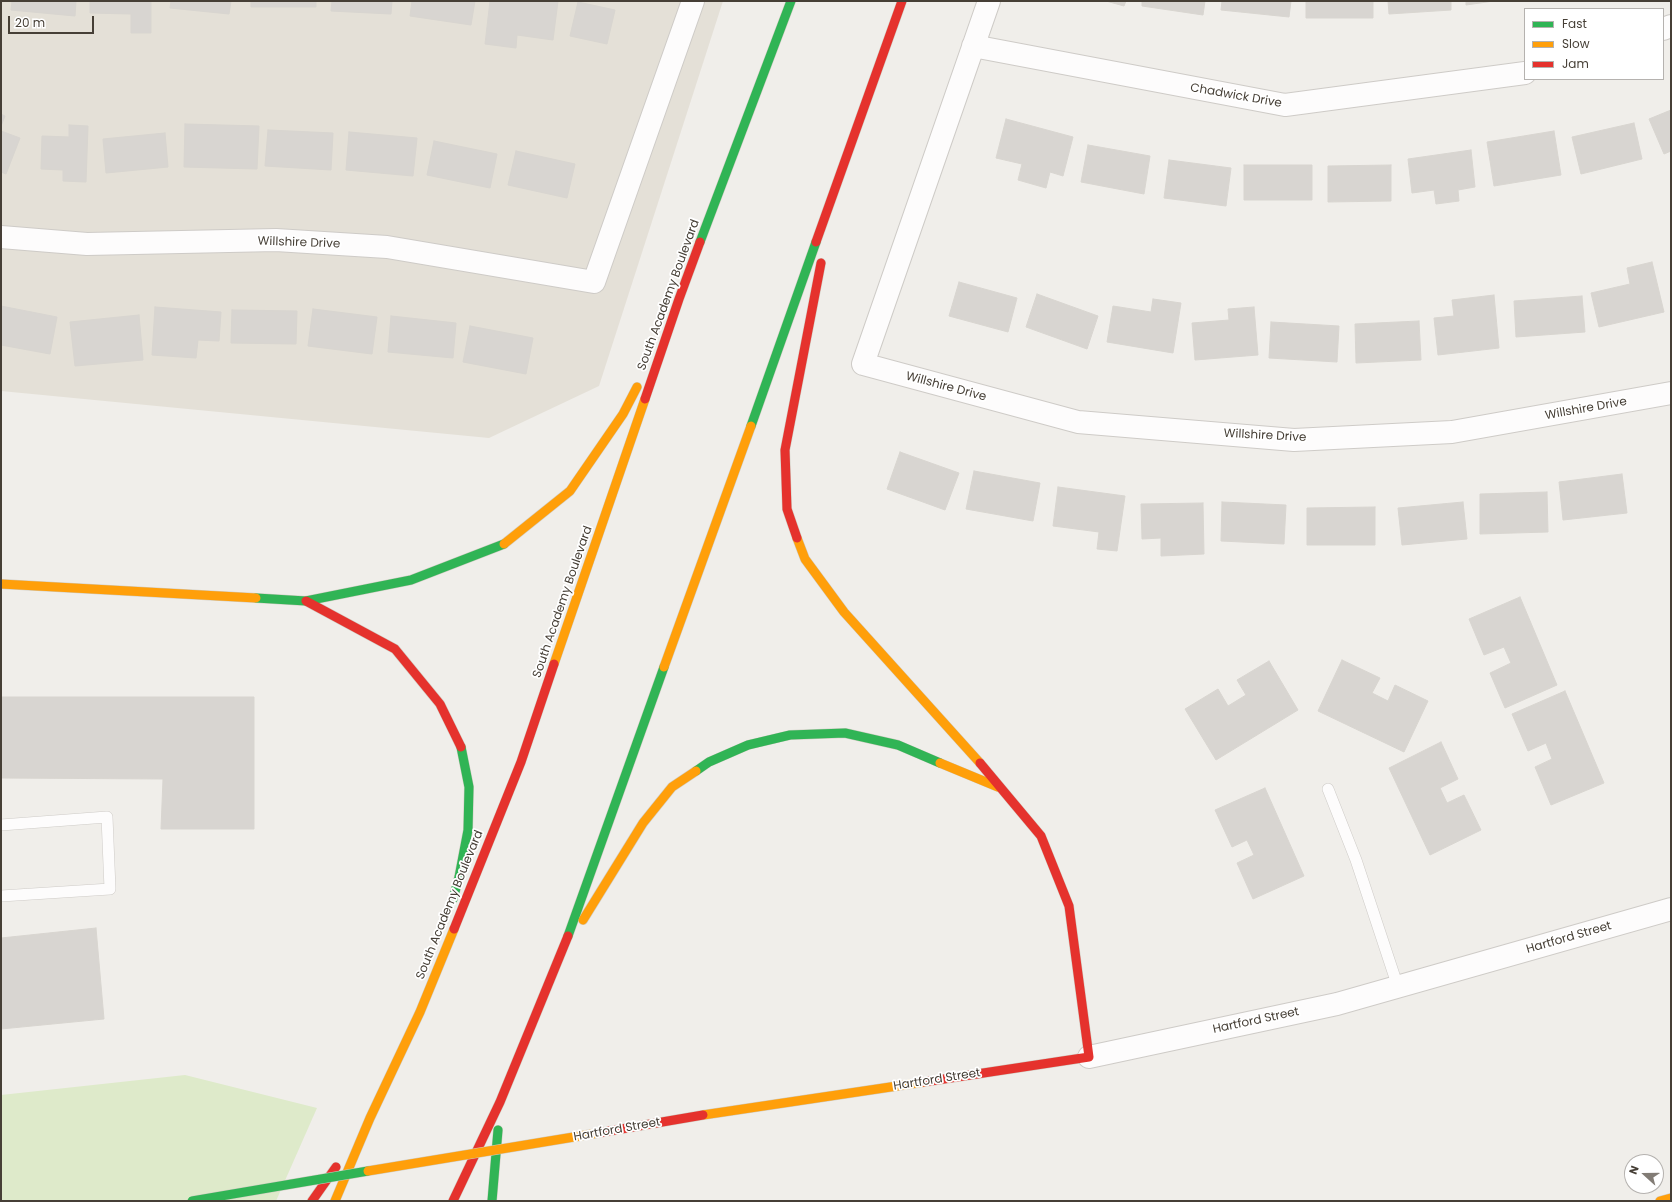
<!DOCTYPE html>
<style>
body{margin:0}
#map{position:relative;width:1672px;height:1202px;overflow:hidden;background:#f0eeea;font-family:Poppins,sans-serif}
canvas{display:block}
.frame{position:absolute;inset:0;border:2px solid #463f36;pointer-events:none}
.legend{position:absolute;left:1524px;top:8px;width:140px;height:72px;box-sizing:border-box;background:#fff;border:1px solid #b5b2af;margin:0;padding:5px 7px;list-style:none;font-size:12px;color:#463f36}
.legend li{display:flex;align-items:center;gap:8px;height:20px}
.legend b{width:20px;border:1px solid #b5b2af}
.north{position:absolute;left:1624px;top:1154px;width:40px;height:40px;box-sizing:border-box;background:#fff;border:1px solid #b5b2af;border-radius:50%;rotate:291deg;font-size:11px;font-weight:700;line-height:16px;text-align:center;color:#463f36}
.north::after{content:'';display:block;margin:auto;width:14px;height:18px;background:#827c75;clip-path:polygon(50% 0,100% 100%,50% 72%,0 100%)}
.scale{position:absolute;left:8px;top:16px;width:86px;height:18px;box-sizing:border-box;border:2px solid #463f36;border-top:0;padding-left:5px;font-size:12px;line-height:14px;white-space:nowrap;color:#463f36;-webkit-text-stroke:3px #fff;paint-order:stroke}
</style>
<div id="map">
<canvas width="1672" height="1202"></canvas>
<div class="frame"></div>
<ul class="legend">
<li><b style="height:5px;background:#30b455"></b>Fast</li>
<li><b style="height:5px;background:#ff9f0a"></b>Slow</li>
<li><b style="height:5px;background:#e5322d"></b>Jam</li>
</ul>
<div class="north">N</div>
<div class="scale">20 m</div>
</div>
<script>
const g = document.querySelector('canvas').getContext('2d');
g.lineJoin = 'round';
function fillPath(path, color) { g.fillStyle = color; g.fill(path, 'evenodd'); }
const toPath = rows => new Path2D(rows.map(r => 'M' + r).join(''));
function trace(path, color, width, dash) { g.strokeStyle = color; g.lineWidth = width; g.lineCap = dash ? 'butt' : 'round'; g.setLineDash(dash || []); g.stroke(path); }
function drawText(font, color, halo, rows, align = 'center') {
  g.font = font + ' Poppins,sans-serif'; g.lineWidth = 3.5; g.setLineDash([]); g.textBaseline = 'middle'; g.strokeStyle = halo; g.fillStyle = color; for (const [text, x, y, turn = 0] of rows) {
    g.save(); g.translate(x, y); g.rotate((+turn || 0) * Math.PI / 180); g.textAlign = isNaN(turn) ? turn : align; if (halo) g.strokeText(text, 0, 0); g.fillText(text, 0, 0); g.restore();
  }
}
fillPath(toPath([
 [1,1,723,1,599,386,489,438,1,391]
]), '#e4e0d7');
fillPath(toPath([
 [185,1075,317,1108,276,1201,1,1201,1,1095]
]), '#deeaca');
const building = toPath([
 [12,1,76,1,75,16,11,10,12,1],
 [90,1,151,1,151,33,131,33,131,14,90,13,90,1],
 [171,1,231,1,229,14,170,8,171,1],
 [251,1,316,1,316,7,251,7,251,1],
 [332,1,392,1,391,14,331,11,332,1],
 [412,1,475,1,471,25,410,16,412,1],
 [490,1,558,1,553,40,517,35,516,48,485,44,490,1],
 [1106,1,1126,1,1124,6,1106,1],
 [1142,1,1205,1,1203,15,1142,6,1142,1],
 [1222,1,1291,1,1289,17,1221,10,1222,1],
 [1306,1,1373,1,1373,18,1306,18,1306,1],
 [1388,1,1451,1,1451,10,1389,14,1388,1],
 [1466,1,1494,1,1466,5,1466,1],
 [578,2,615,10,607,44,570,36,578,2],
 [1671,110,1671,151,1664,154,1649,119,1671,110],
 [1,114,5,116,1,126,1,114],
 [1006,119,1073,137,1063,176,1050,172,1046,188,1018,180,1022,164,996,158,1006,119],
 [1634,123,1642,159,1581,174,1572,137,1634,123],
 [185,124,259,126,257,169,184,167,185,124],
 [69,125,88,126,86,182,63,181,63,170,41,169,42,136,69,137,69,125],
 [268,130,333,133,331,170,265,166,268,130],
 [1,131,20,138,6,174,1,172,1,131],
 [1554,131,1561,175,1494,186,1487,142,1554,131],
 [349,132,417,138,413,176,346,170,349,132],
 [165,133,168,167,106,173,103,139,165,133],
 [434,141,497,154,490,188,427,175,434,141],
 [1088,145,1150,156,1144,194,1081,182,1088,145],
 [1471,150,1475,187,1458,190,1459,201,1436,204,1434,190,1412,193,1408,159,1471,150],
 [516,151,575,164,567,198,508,185,516,151],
 [1169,160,1231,168,1226,206,1164,198,1169,160],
 [1244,165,1312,165,1312,200,1244,200,1244,165],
 [1391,165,1391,201,1328,202,1328,166,1391,165],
 [1652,262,1664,312,1599,327,1591,293,1630,284,1627,268,1652,262],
 [959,282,1017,298,1008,332,949,316,959,282],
 [1037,294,1098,316,1087,349,1026,327,1037,294],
 [1494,295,1499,348,1438,355,1434,318,1454,316,1452,300,1494,295],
 [1582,296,1585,332,1516,337,1514,301,1582,296],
 [1153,299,1181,303,1173,353,1107,342,1113,306,1151,312,1153,299],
 [1,306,57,317,50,354,1,345,1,306],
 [155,307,221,312,219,341,198,340,196,358,152,355,155,307],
 [1254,307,1258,355,1195,360,1192,323,1229,320,1228,309,1254,307],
 [313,309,377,317,372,354,308,346,313,309],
 [232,310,297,311,296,344,231,343,232,310],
 [139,315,143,360,75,366,70,322,139,315],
 [391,316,456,323,453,358,388,352,391,316],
 [1419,321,1421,360,1356,363,1355,324,1419,321],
 [1271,322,1339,326,1337,362,1269,358,1271,322],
 [470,326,533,338,526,374,463,362,470,326],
 [900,452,959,473,945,510,887,489,900,452],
 [974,471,1040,483,1033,521,966,509,974,471],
 [1622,474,1627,513,1563,520,1559,482,1622,474],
 [1058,487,1125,496,1117,551,1097,549,1099,532,1053,526,1058,487],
 [1547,492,1548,532,1480,534,1480,494,1547,492],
 [1222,502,1286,505,1284,544,1221,541,1222,502],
 [1463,502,1467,539,1402,545,1398,508,1463,502],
 [1203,503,1204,554,1161,556,1161,538,1142,539,1141,504,1203,503],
 [1375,507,1375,545,1307,545,1307,508,1375,507],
 [1520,597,1557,685,1505,708,1490,673,1511,663,1504,647,1484,655,1469,619,1520,597],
 [1342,660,1380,678,1372,693,1388,701,1395,685,1428,701,1404,752,1318,711,1342,660],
 [1269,661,1298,710,1216,760,1185,709,1218,689,1228,706,1246,695,1237,680,1269,661],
 [1565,691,1604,783,1551,805,1535,767,1552,759,1546,743,1528,751,1512,714,1565,691],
 [1,697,254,697,254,829,161,829,163,779,1,778,1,697],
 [1441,742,1458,779,1440,788,1447,803,1464,795,1481,830,1430,855,1389,768,1441,742],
 [1265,788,1304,876,1253,899,1237,863,1254,855,1247,840,1232,847,1215,810,1265,788],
 [96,928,104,1019,1,1029,1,938,96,928]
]);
fillPath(building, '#d8d5d1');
trace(building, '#d8d5d0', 1);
const lane = toPath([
 [1328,789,1356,860,1398,987],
 [1,825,107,817,110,889,1,896]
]);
const street = toPath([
 [989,1,863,364,1078,422,1294,440,1452,432,1671,393],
 [1663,29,1671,26],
 [973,46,1285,105,1525,73],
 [1,237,87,244,276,240,387,247,594,282,693,1],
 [1089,1057,1337,1004,1671,909]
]);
const fast = toPath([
 [700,242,791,1],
 [751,426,816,242],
 [256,598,306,601,411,580,504,544],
 [696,771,709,762,748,745,790,735,845,733,898,745,940,763],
 [453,899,459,877,468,830,469,787,461,747],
 [568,936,664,667],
 [492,1201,498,1130]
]);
const slow = toPath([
 [797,538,805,559,844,612,980,763],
 [504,544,570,491,623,414,637,387],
 [1,584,256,598],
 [554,664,645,399],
 [664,667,751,426],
 [940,763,998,787],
 [583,920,643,823,672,787,696,771],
 [703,1115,924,1082],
 [335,1201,370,1118,420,1012,454,929],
 [1660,1201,1671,1198]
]);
const jam = toPath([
 [816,242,902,1],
 [645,399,679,299,700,242],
 [797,538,787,509,785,450,821,263],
 [306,601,395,649,440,704,461,747],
 [980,763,1041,836,1069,906,1089,1057],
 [454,929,521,762,554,664],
 [924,1082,1089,1057],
 [312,1201,336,1167],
 [453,1201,500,1102,568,936]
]);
trace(lane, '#cecbc7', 12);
trace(street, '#cecbc7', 24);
trace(fast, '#cfcbc1', 10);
trace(slow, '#cfcbc1', 10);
trace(jam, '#cfcbc1', 10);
trace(lane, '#fdfcfc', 11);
trace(street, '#fdfcfc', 22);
trace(fast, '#30b455', 9);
trace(slow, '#ff9f0a', 9);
trace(jam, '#e5322d', 9);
const fastBridge = toPath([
 [192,1201,368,1171]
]);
const slowBridge = toPath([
 [368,1171,598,1133]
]);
const jamBridge = toPath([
 [598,1133,703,1115]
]);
trace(fastBridge, '#cfcbc1', 10, []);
trace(slowBridge, '#cfcbc1', 10, []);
trace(jamBridge, '#cfcbc1', 10, []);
trace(fastBridge, '#30b455', 9);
trace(slowBridge, '#ff9f0a', 9);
trace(jamBridge, '#e5322d', 9);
drawText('12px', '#463f36', '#fff', [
 ["Chadwick Drive",1236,96,10],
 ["Willshire Drive",299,243,2],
 ["South Academy Boulevard",669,295,-70],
 ["Willshire Drive",946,387,15],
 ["Willshire Drive",1586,409,-10],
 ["Willshire Drive",1265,436,3],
 ["South Academy Boulevard",563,602,-71],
 ["South Academy Boulevard",450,905,-68],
 ["Hartford Street",1569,938,-16],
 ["Hartford Street",1256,1021,-12],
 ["Hartford Street",937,1080,-9],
 ["Hartford Street",617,1130,-10]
]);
</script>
